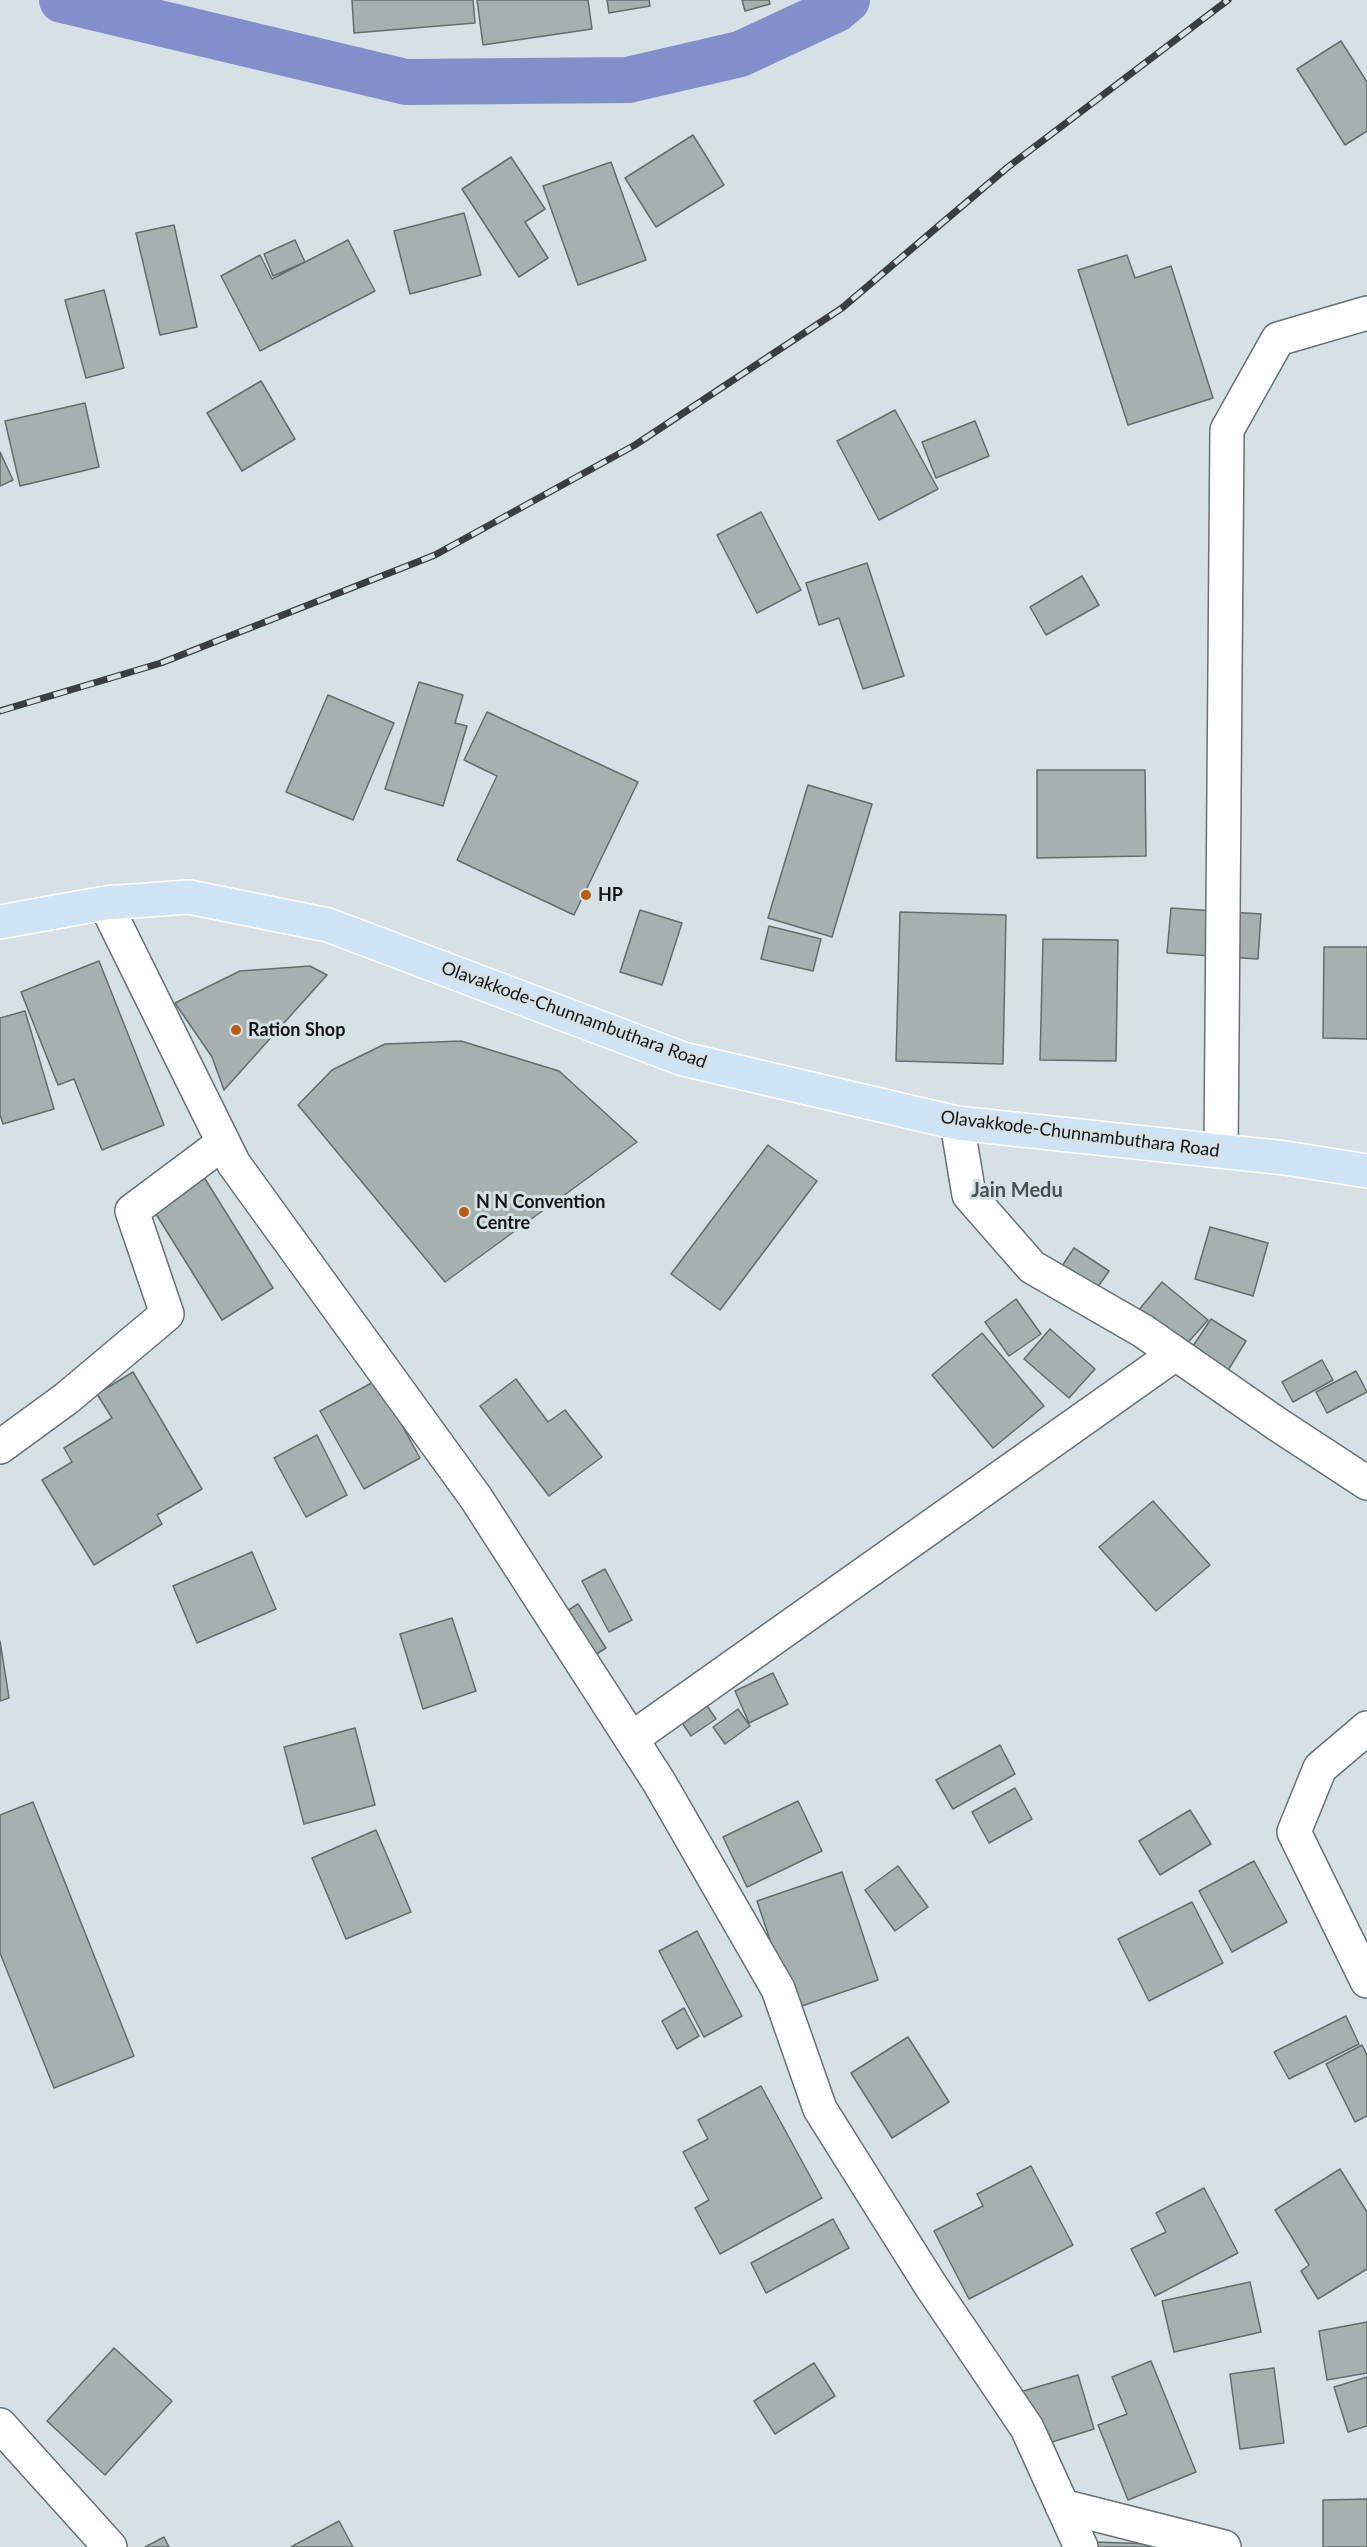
<!DOCTYPE html>
<style>
body{margin:0}
canvas{display:block;background:#d5e1e4}
</style>
<canvas width="1367" height="2547"></canvas>
<script>
const g = document.querySelector('canvas').getContext('2d');
g.lineJoin = 'round';
const toPath = rows => new Path2D(rows.map(r => 'M' + r).join(''));
function trace(path, color, width, dash) { g.strokeStyle = color; g.lineWidth = width; g.lineCap = dash ? 'butt' : 'round'; g.setLineDash(dash || []); g.stroke(path); }
function fillPath(path, color) { g.fillStyle = color; g.fill(path, 'evenodd'); }
function drawText(font, color, halo, rows, align = 'center') {
  g.font = font + ' Lato,sans-serif'; g.lineWidth = 6; g.setLineDash([]); g.textBaseline = 'middle'; g.strokeStyle = halo; g.fillStyle = color; for (const [text, x, y, turn = 0] of rows) {
    g.save(); g.translate(x, y); g.rotate((+turn || 0) * Math.PI / 180); g.textAlign = isNaN(turn) ? turn : align; if (halo) g.strokeText(text, 0, 0); g.fillText(text, 0, 0); g.restore();
  }
}
trace(toPath([
 [62,0,406,82,628,80,740,54,835,10,847,0]
]), '#838fcb', 46);
const building = toPath([
 [352,0,473,0,475,23,354,33,352,0],
 [477,0,588,0,592,29,483,45,477,0],
 [607,0,649,0,650,6,609,13,607,0],
 [742,0,769,0,770,4,745,11,742,0],
 [1341,41,1367,82,1367,131,1345,145,1297,69,1341,41],
 [693,135,724,185,656,227,625,178,693,135],
 [511,157,545,209,525,222,548,258,519,277,462,189,511,157],
 [611,162,646,260,578,285,543,186,611,162],
 [464,213,481,275,410,294,394,231,464,213],
 [174,225,197,327,160,335,136,233,174,225],
 [295,240,305,262,273,276,264,254,295,240],
 [348,240,375,291,260,351,221,276,260,255,272,279,348,240],
 [1127,255,1135,278,1171,266,1213,398,1128,425,1078,270,1127,255],
 [104,290,124,368,86,378,65,300,104,290],
 [261,381,295,439,242,471,207,413,261,381],
 [85,403,99,467,20,486,5,421,85,403],
 [895,410,938,489,879,520,837,441,895,410],
 [975,421,989,456,936,478,922,442,975,421],
 [0,452,13,480,0,486,0,452],
 [761,512,801,590,757,613,717,535,761,512],
 [867,563,904,676,863,689,839,618,819,625,806,583,867,563],
 [1082,576,1099,605,1046,635,1030,607,1082,576],
 [419,682,463,695,455,723,467,726,443,806,385,789,419,682],
 [328,695,394,723,353,820,286,792,328,695],
 [487,712,638,782,574,915,457,860,497,776,464,760,487,712],
 [1037,770,1145,770,1146,856,1037,858,1037,770],
 [808,785,872,804,832,937,768,918,808,785],
 [1171,908,1261,914,1258,959,1167,953,1171,908],
 [640,910,682,923,662,985,620,972,640,910],
 [900,912,1006,915,1003,1064,896,1061,900,912],
 [769,926,821,939,813,971,761,959,769,926],
 [1043,939,1118,940,1116,1061,1040,1060,1043,939],
 [1324,947,1367,947,1367,1039,1323,1038,1324,947],
 [99,961,164,1125,102,1150,74,1079,58,1085,21,992,99,961],
 [310,966,327,975,224,1090,212,1057,175,1003,240,971,310,966],
 [25,1011,54,1109,3,1124,0,1115,0,1018,25,1011],
 [461,1041,559,1071,637,1142,445,1282,298,1105,332,1070,385,1044,461,1041],
 [768,1145,817,1181,720,1310,671,1274,768,1145],
 [202,1174,273,1288,222,1320,151,1206,202,1174],
 [1210,1227,1268,1243,1253,1296,1195,1279,1210,1227],
 [1074,1248,1109,1271,1097,1288,1062,1266,1074,1248],
 [1162,1282,1208,1320,1183,1348,1138,1311,1162,1282],
 [1016,1299,1041,1334,1009,1356,985,1322,1016,1299],
 [1211,1319,1246,1341,1227,1372,1191,1349,1211,1319],
 [1050,1329,1095,1369,1069,1398,1024,1359,1050,1329],
 [982,1333,1044,1406,993,1448,932,1375,982,1333],
 [1322,1360,1333,1380,1293,1402,1282,1382,1322,1360],
 [1356,1371,1367,1392,1327,1413,1316,1392,1356,1371],
 [133,1372,202,1489,157,1515,162,1524,94,1565,42,1480,72,1462,64,1448,112,1418,97,1394,133,1372],
 [516,1379,548,1422,565,1410,602,1457,549,1496,480,1406,516,1379],
 [377,1380,420,1458,364,1489,320,1411,377,1380],
 [317,1435,347,1495,306,1517,274,1458,317,1435],
 [1153,1501,1210,1565,1156,1611,1099,1547,1153,1501],
 [252,1552,276,1609,197,1643,173,1586,252,1552],
 [605,1569,632,1620,609,1632,582,1581,605,1569],
 [578,1604,606,1648,573,1669,545,1625,578,1604],
 [452,1618,476,1691,423,1709,400,1634,452,1618],
 [0,1641,9,1698,0,1701,0,1641],
 [773,1673,788,1704,749,1723,735,1691,773,1673],
 [699,1694,716,1719,691,1736,674,1711,699,1694],
 [738,1709,750,1726,725,1744,713,1727,738,1709],
 [355,1728,375,1805,304,1824,284,1747,355,1728],
 [1000,1745,1015,1774,953,1809,936,1780,1000,1745],
 [1015,1788,1032,1819,989,1843,972,1812,1015,1788],
 [798,1801,822,1851,747,1887,723,1837,798,1801],
 [33,1802,134,2056,54,2088,0,1953,0,1815,33,1802],
 [1190,1810,1211,1844,1160,1875,1139,1841,1190,1810],
 [376,1830,411,1912,346,1939,312,1858,376,1830],
 [1254,1861,1287,1922,1232,1952,1199,1891,1254,1861],
 [898,1866,928,1907,895,1931,865,1890,898,1866],
 [842,1872,878,1980,793,2009,757,1901,842,1872],
 [1192,1902,1223,1963,1149,2001,1118,1939,1192,1902],
 [697,1931,742,2016,704,2037,659,1951,697,1931],
 [684,2008,699,2036,677,2049,662,2021,684,2008],
 [1346,2016,1359,2044,1289,2079,1274,2052,1346,2016],
 [908,2037,949,2102,892,2138,851,2073,908,2037],
 [1362,2045,1367,2055,1367,2116,1355,2122,1326,2064,1362,2045],
 [761,2086,822,2198,720,2254,695,2208,709,2200,683,2152,708,2139,698,2120,761,2086],
 [1031,2166,1073,2245,969,2299,934,2231,983,2206,977,2194,1031,2166],
 [1340,2169,1367,2212,1367,2269,1318,2299,1301,2271,1309,2265,1275,2210,1340,2169],
 [1204,2188,1238,2253,1155,2296,1131,2249,1166,2232,1156,2213,1204,2188],
 [833,2219,849,2248,766,2293,751,2263,833,2219],
 [1250,2282,1261,2332,1174,2352,1162,2301,1250,2282],
 [1367,2322,1367,2373,1327,2380,1319,2331,1367,2322],
 [114,2348,172,2401,105,2475,47,2421,114,2348],
 [1151,2361,1196,2472,1128,2500,1098,2425,1127,2414,1112,2377,1151,2361],
 [814,2363,835,2396,775,2434,754,2401,814,2363],
 [1274,2368,1284,2443,1240,2449,1230,2374,1274,2368],
 [1078,2375,1094,2429,1036,2447,1020,2392,1078,2375],
 [1367,2377,1367,2426,1348,2432,1334,2387,1367,2377],
 [1367,2499,1367,2547,1323,2547,1323,2500,1367,2499],
 [339,2521,353,2547,291,2547,339,2521],
 [164,2537,169,2547,145,2547,164,2537],
 [1096,2542,1180,2545,1179,2547,1096,2547,1096,2542]
]);
fillPath(building, '#a5b1ae');
trace(building, '#636e6c', 1.5);
const street = toPath([
 [105,903,234,1164,476,1498,659,1782,778,1989,820,2109,931,2286,1027,2428,1081,2547],
 [957,1123,969,1195,1032,1267,1143,1331,1277,1424,1367,1483],
 [1221,1151,1227,430,1278,339,1367,313],
 [0,1447,67,1398,167,1314,132,1211,223,1143],
 [1367,1728,1320,1768,1294,1832,1367,1981],
 [631,1739,1175,1354],
 [0,2425,110,2547],
 [1062,2506,1224,2547]
]);
const primary = toPath([
 [0,922,105,903,189,897,328,925,683,1059,957,1123,1285,1158,1367,1171]
]);
trace(street, '#667174', 36);
trace(primary, '#fff', 36);
trace(street, '#fff', 33);
trace(primary, '#cfe5f6', 33);
const rail = toPath([
 [0,711,161,663,435,555,635,445,842,308,1008,167,1228,0]
]);
trace(rail, '#393f40', 7);
trace(rail, '#d5e1e4', 4.5, [14]);
for (const [x, y, r, color] of [
 [586,895,6,"#b95c0c"],
 [236,1030,6,"#b95c0c"],
 [464,1212,6,"#b95c0c"]
]) { const dot = new Path2D(); dot.arc(x, y, r, 0, 2 * Math.PI); g.fillStyle = color; g.fill(dot); trace(dot, '#d5e1e4', 2); }
drawText('bold 18px', '#121617', '#d5e1e4', [
 ["HP",598,895],
 ["Ration Shop",248,1030],
 ["N N Convention",476,1202],
 ["Centre",476,1223]
], 'left');
drawText('18px', '#121617', '#d5e1e4', [
 ["Olavakkode-Chunnambuthara Road",574,1015,20],
 ["Olavakkode-Chunnambuthara Road",1080,1134,7]
]);
drawText('bold 20px', '#465153', '#d5e1e4', [
 ["Jain Medu",1017,1191]
]);
</script>
